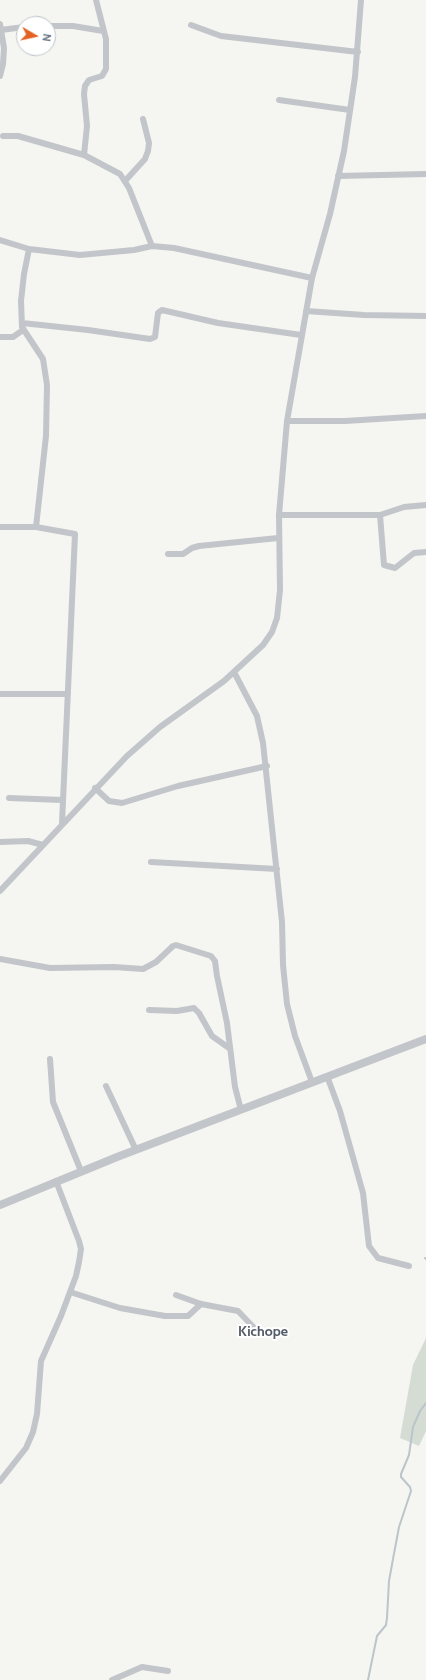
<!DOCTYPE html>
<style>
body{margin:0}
#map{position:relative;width:426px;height:1680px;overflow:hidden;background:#f5f5f1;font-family:Cabin,sans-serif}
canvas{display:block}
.north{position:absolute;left:16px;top:16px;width:40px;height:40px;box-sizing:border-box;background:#fff;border:1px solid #c1c7cd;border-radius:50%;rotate:99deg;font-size:11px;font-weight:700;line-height:16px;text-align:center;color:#647283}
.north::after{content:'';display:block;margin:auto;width:14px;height:18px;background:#e36223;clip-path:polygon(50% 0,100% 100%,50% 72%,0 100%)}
</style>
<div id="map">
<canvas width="426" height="1680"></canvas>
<div class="north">N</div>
</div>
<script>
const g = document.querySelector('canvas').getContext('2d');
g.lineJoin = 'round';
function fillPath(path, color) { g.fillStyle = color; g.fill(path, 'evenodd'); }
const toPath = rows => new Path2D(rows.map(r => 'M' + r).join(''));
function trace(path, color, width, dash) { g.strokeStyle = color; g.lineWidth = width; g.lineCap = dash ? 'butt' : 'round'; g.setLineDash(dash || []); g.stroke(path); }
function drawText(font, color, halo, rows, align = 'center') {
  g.font = font + ' Cabin,sans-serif'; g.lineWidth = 4; g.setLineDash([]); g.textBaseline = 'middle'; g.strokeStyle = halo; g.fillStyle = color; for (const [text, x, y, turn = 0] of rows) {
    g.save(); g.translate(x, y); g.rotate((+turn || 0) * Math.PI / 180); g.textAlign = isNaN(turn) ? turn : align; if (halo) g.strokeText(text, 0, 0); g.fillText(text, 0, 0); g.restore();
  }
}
fillPath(toPath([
 [426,1338,426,1431,419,1446,400,1438,413,1365]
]), '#d5dcd3');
trace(toPath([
 [425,1258,426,1259],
 [368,1680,377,1636,386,1625,387,1618,389,1581,393,1559,399,1527,411,1491,410,1487,401,1477,401,1474,409,1455,413,1427,420,1411,426,1403]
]), '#bbc5ca', 2);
trace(toPath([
 [0,24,4,48,3,64,0,76],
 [191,25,221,36,358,52],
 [48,26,73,26,103,31],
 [1,30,24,27],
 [279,100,350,110],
 [3,136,18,136,84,155,120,174,129,188,152,246],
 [84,155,87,126,84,94,85,86,89,80,102,76,106,69,106,39,96,0],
 [338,176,426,174],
 [125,181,145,159,148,151,149,143,143,119],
 [0,240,29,249,80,255,134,250,152,246,174,248,312,278],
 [29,249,24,274,21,301,22,327,43,359,47,385,46,436,36,527],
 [306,311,364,315,426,316],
 [22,323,88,330,150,339,155,337,158,313,162,310,218,323,301,335],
 [0,337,13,337,23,330],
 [287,421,345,421,426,416],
 [279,515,380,515,404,507,426,505],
 [380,515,384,565,395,568,414,553,426,552],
 [0,527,36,527,75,534,62,823],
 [168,554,183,554,192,548,199,546,278,538],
 [234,672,257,716,263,743,282,922,283,965,287,1004,295,1036,312,1082],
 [0,694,67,694],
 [95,788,109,801,122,803,178,786,267,766],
 [9,798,62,800],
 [0,842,28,841,43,845],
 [151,862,277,869],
 [0,891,127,756,160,727,224,681,263,645,272,632,277,618,280,590,279,515,287,421,312,278,330,214,344,151,355,77,361,0],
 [0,959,50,968,114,967,143,969,156,962,173,946,176,945,211,956,215,961,217,976,227,1023,235,1087,241,1110],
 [149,1010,177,1011,194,1008,199,1013,212,1036,229,1048],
 [50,1059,53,1102,81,1171],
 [327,1076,340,1111,363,1193,369,1246,378,1258,409,1266],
 [106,1086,136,1150],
 [70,1292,120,1308,165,1316,188,1316,201,1304],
 [176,1295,201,1304,238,1311,261,1335],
 [0,1481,26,1448,33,1432,37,1414,41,1361,61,1316,76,1276,79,1262,81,1249,79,1241,56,1181],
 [112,1680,142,1667,168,1671]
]), '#c2c5c9', 6);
trace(toPath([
 [0,1205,117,1157,426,1039]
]), '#c2c5c9', 8);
drawText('bold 14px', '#525c68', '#fff', [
 ["Kichope",263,1332]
]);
</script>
